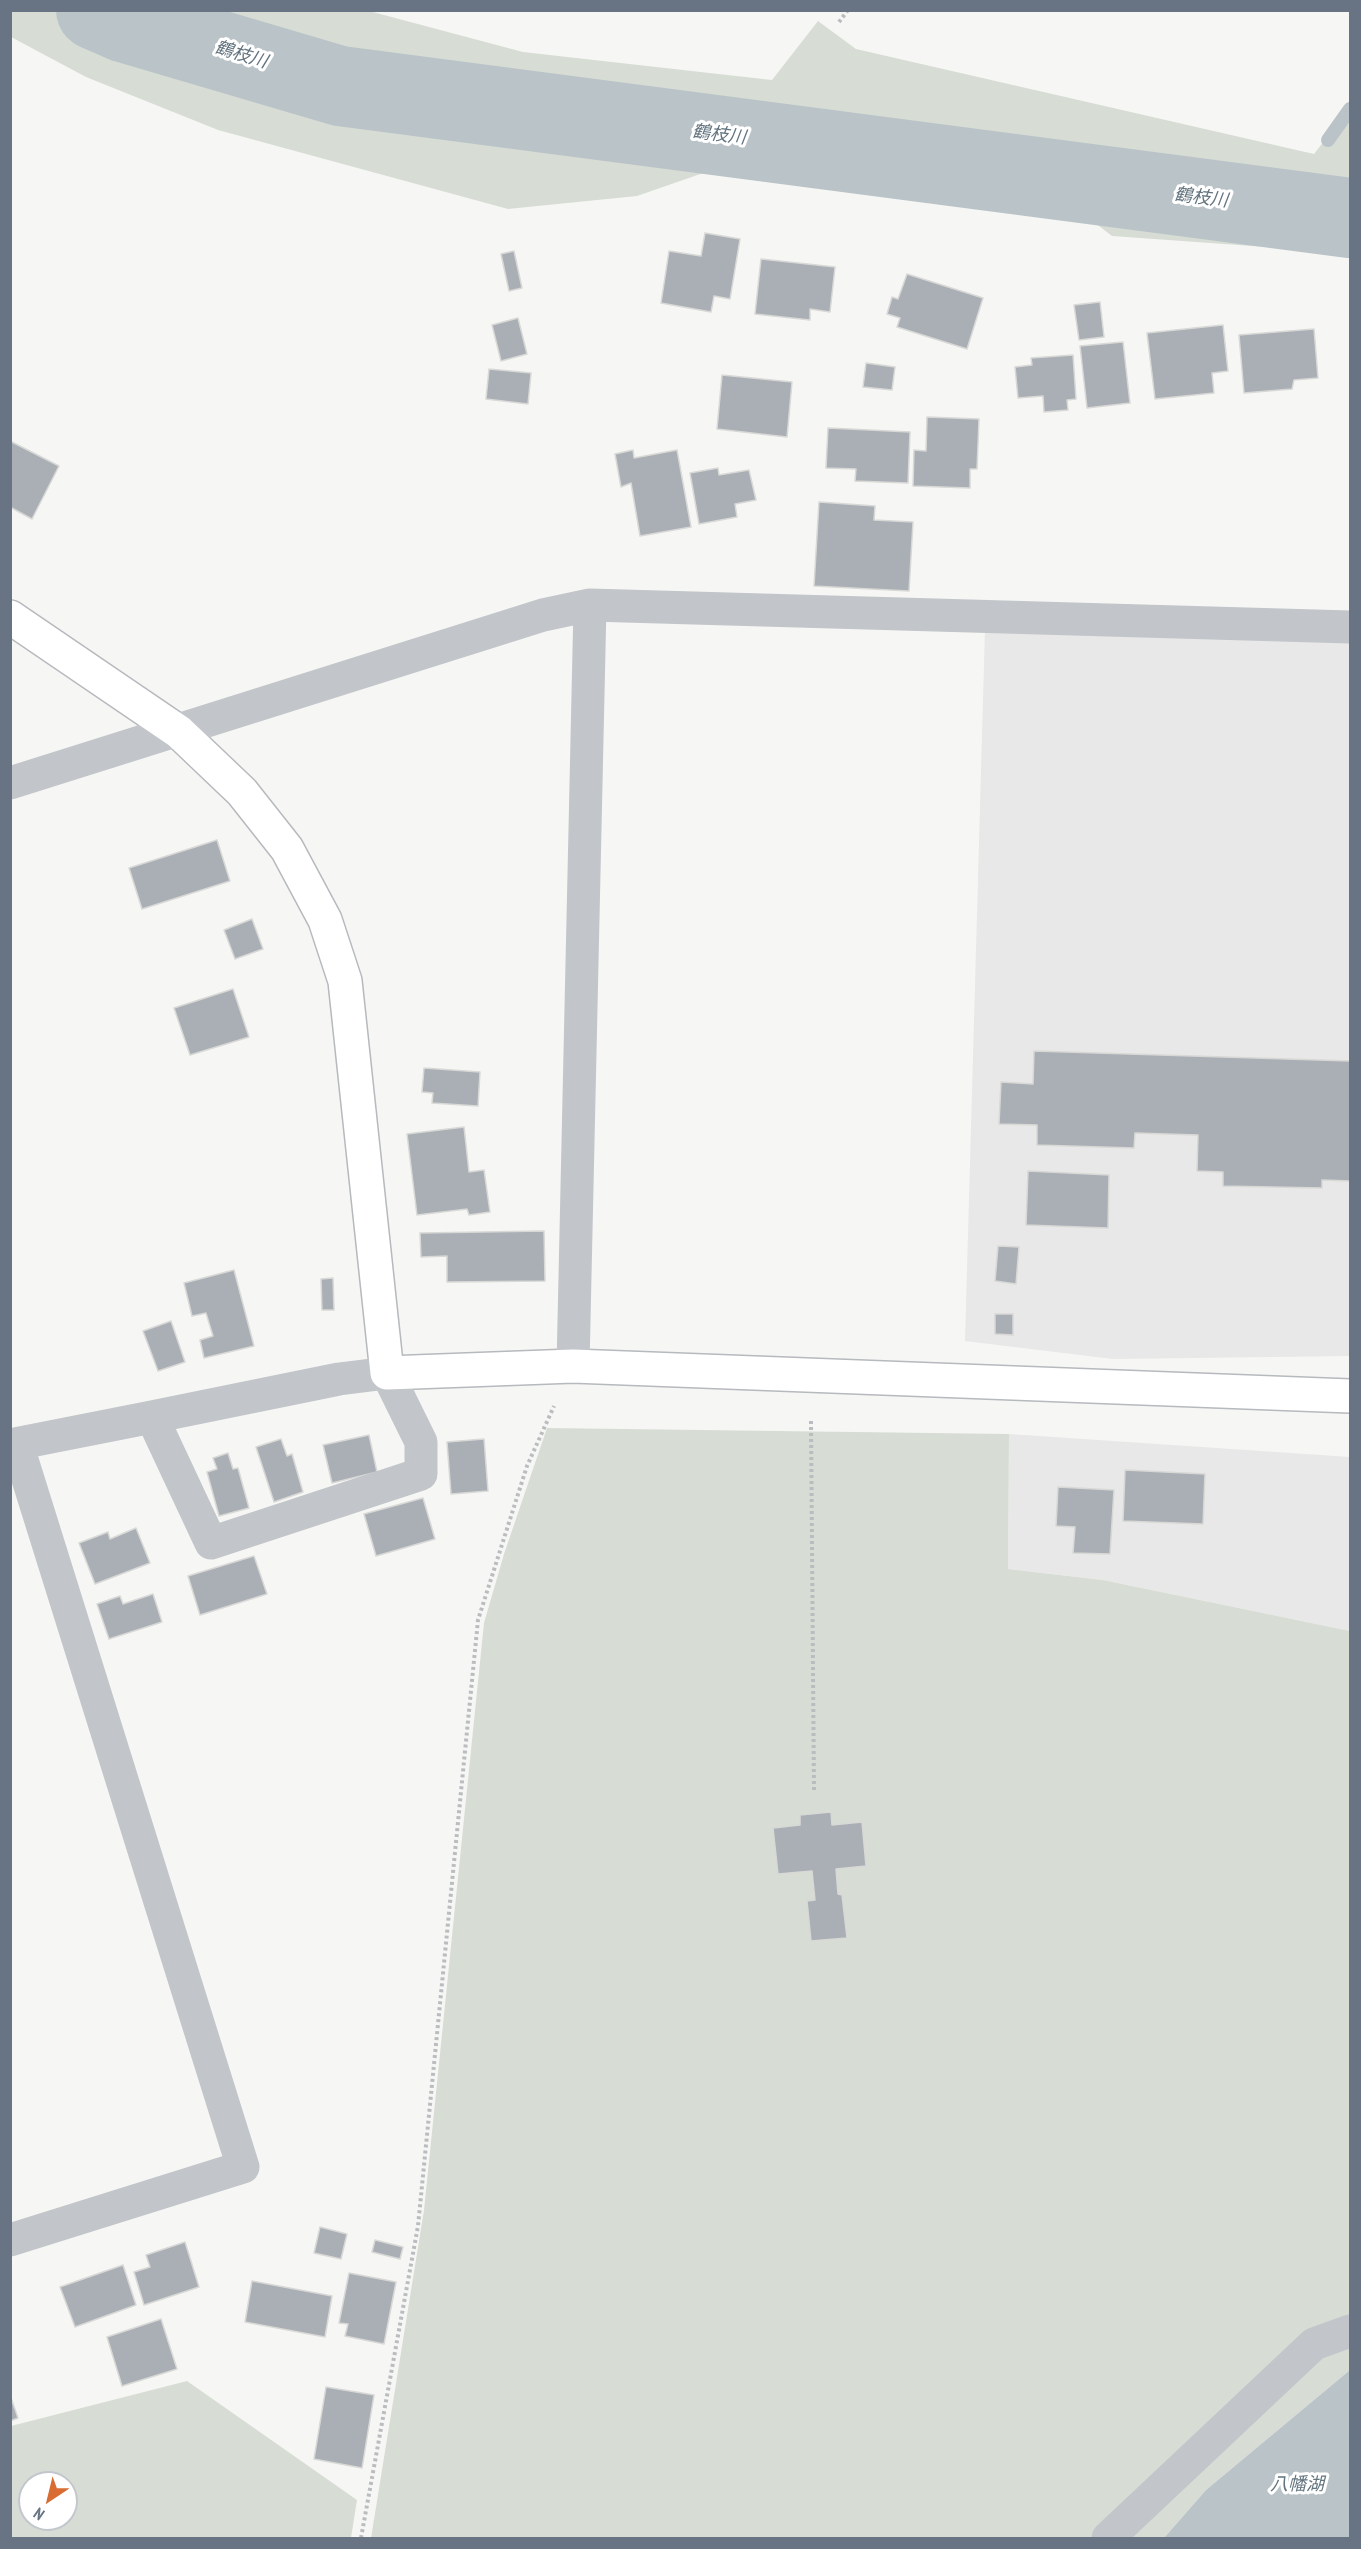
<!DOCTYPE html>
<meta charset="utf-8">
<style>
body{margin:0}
#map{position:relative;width:1361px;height:2549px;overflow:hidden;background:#f6f7f4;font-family:"PT Sans Narrow",sans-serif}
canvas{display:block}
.frame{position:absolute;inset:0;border:12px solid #687483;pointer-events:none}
.north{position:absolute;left:18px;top:2471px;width:60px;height:60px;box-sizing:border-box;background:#fff;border:2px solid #c3c7cd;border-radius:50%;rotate:215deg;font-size:16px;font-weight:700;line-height:24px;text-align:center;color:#687483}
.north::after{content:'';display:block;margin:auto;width:21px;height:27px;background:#d86c33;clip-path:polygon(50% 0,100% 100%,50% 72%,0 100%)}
</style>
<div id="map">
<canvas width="1361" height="2549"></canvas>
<div class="frame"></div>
<div class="north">N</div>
</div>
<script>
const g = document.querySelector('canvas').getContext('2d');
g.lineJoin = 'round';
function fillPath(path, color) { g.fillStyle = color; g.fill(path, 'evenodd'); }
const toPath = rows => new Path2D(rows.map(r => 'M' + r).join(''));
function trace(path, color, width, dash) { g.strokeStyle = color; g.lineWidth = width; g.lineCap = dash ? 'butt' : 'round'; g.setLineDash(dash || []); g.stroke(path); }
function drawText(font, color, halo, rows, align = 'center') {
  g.font = font + ' "PT Sans Narrow","Noto Sans JP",sans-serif'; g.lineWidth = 6; g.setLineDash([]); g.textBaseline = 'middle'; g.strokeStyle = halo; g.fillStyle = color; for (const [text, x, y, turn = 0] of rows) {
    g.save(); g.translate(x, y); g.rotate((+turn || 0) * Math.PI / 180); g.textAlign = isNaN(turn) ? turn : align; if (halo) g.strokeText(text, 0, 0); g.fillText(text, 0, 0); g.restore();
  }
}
fillPath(toPath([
 [985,629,1350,639,1350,1356,1113,1359,965,1341],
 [1009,1434,1350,1457,1350,1631,1103,1580,1008,1569]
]), '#e7e8e7');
fillPath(toPath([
 [10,11,369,11,523,52,772,80,818,21,856,49,1314,154,1350,107,1350,253,1112,236,1059,195,735,162,637,196,508,209,218,130,86,77,11,37],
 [547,1428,1009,1434,1008,1569,1103,1580,1350,1631,1350,2370,1206,2490,1164,2538,371,2538,424,2210,484,1623,504,1554],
 [187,2381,357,2500,351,2538,11,2538,11,2426],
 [30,2483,66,2483,66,2519,30,2519]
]), '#d7ddd5');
fillPath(toPath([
 [1350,2370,1350,2538,1164,2538,1206,2490]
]), '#bac3c8');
trace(toPath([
 [1328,140,1350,109]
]), '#bac3c8', 14);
trace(toPath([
 [96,10,126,23,340,86,1350,218]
]), '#bac3c8', 80);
const building = toPath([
 [705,233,740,239,730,299,714,296,711,312,661,303,669,251,701,256,705,233],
 [514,251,522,288,509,291,501,254,514,251],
 [761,259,835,267,830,312,810,309,810,320,755,314,761,259],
 [907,274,983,298,967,349,897,327,900,318,887,314,892,297,898,299,907,274],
 [1100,302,1104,337,1079,340,1074,305,1100,302],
 [518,318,527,354,501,361,492,325,518,318],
 [1223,325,1228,371,1212,373,1214,393,1155,399,1147,333,1223,325],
 [1314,329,1318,378,1294,380,1292,389,1244,393,1239,335,1314,329],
 [1123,342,1130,403,1087,408,1080,346,1123,342],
 [1073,355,1076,399,1067,400,1068,410,1044,412,1043,396,1018,398,1015,367,1032,365,1031,358,1073,355],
 [866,363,895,367,892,390,863,387,866,363],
 [489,369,531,373,528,404,486,399,489,369],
 [722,375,792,382,787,437,717,429,722,375],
 [927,417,979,419,977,469,970,469,970,488,913,486,914,450,926,451,927,417],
 [828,428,910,432,908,483,855,481,856,469,826,468,828,428],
 [10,441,59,466,32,519,10,507,10,441],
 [633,450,634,458,677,450,691,527,640,536,631,483,621,487,615,454,633,450],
 [718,468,719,475,749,470,756,500,735,504,737,517,699,524,690,473,718,468],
 [819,502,875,506,874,520,913,522,909,591,814,586,819,502],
 [217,840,230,881,142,909,129,868,217,840],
 [252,919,263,949,235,959,224,930,252,919],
 [233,989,249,1037,190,1055,174,1008,233,989],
 [1034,1051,1350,1061,1350,1181,1322,1180,1322,1188,1223,1186,1223,1172,1197,1171,1198,1135,1135,1133,1134,1148,1037,1145,1037,1125,999,1124,1001,1082,1033,1084,1034,1051],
 [424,1068,480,1072,478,1106,432,1103,433,1093,422,1092,424,1068],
 [464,1127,469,1172,484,1170,490,1212,469,1215,467,1209,417,1215,407,1134,464,1127],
 [1028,1171,1109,1175,1108,1228,1026,1225,1028,1171],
 [544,1231,545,1281,447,1282,447,1256,421,1257,420,1233,544,1231],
 [998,1246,1019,1247,1016,1284,995,1281,998,1246],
 [234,1270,254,1346,204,1358,200,1340,213,1336,206,1313,192,1316,184,1283,234,1270],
 [333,1278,334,1310,322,1310,321,1279,333,1278],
 [995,1314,1013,1314,1013,1335,995,1334,995,1314],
 [171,1321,185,1362,158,1371,143,1331,171,1321],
 [369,1435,377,1472,332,1483,323,1445,369,1435],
 [281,1439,287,1456,292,1454,303,1492,274,1502,256,1447,281,1439],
 [484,1439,488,1491,451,1494,447,1442,484,1439],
 [228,1453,233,1469,238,1468,249,1508,219,1516,207,1472,217,1469,213,1458,228,1453],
 [1125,1470,1205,1474,1203,1524,1123,1521,1125,1470],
 [1058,1487,1114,1490,1110,1554,1073,1553,1075,1527,1056,1526,1058,1487],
 [423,1498,435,1539,376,1556,364,1514,423,1498],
 [136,1528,150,1563,95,1584,79,1543,108,1532,110,1539,136,1528],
 [254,1556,267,1594,200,1615,188,1576,254,1556],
 [153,1594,162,1622,109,1639,97,1604,120,1596,123,1604,153,1594],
 [831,1812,832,1825,862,1822,866,1866,836,1869,838,1894,842,1895,847,1938,811,1941,807,1901,815,1900,812,1871,778,1874,773,1828,800,1825,800,1815,831,1812],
 [320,2227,347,2234,341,2259,314,2253,320,2227],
 [375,2240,403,2247,400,2259,372,2252,375,2240],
 [185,2242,199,2287,144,2305,134,2272,150,2267,146,2255,185,2242],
 [123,2265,136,2305,75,2327,60,2287,123,2265],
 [349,2273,396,2282,384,2344,345,2336,348,2324,339,2323,349,2273],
 [252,2281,332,2296,325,2337,245,2322,252,2281],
 [161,2319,177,2369,122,2386,107,2337,161,2319],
 [326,2387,374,2395,362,2468,314,2459,326,2387],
 [10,2395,18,2418,10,2421,10,2395]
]);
fillPath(building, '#a9afb5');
trace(building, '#d8d8d6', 1.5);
const major = toPath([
 [10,617,179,732,242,792,287,849,325,920,345,981,387,1373,573,1366,1350,1396]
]);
trace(major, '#b6b9bd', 36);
trace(toPath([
 [839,22,848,10],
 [811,1421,814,1790],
 [361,2538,418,2226,478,1620,527,1466,554,1406]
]), '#babcbf', 4, [3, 3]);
trace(toPath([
 [10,783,543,615,590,605,1350,627],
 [573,1366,590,605],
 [10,1445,152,1417,339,1379,387,1373,421,1442,421,1474,211,1543,152,1417],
 [10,2240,243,2167,17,1444],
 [1108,2538,1314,2344,1350,2331]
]), '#c2c5c9', 33);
trace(major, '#fff', 33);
drawText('italic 18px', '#63747f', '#fff', [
 ["鶴枝川",241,55,17],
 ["鶴枝川",719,135,7],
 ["鶴枝川",1201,198,7],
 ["八幡湖",1297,2485]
]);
</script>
